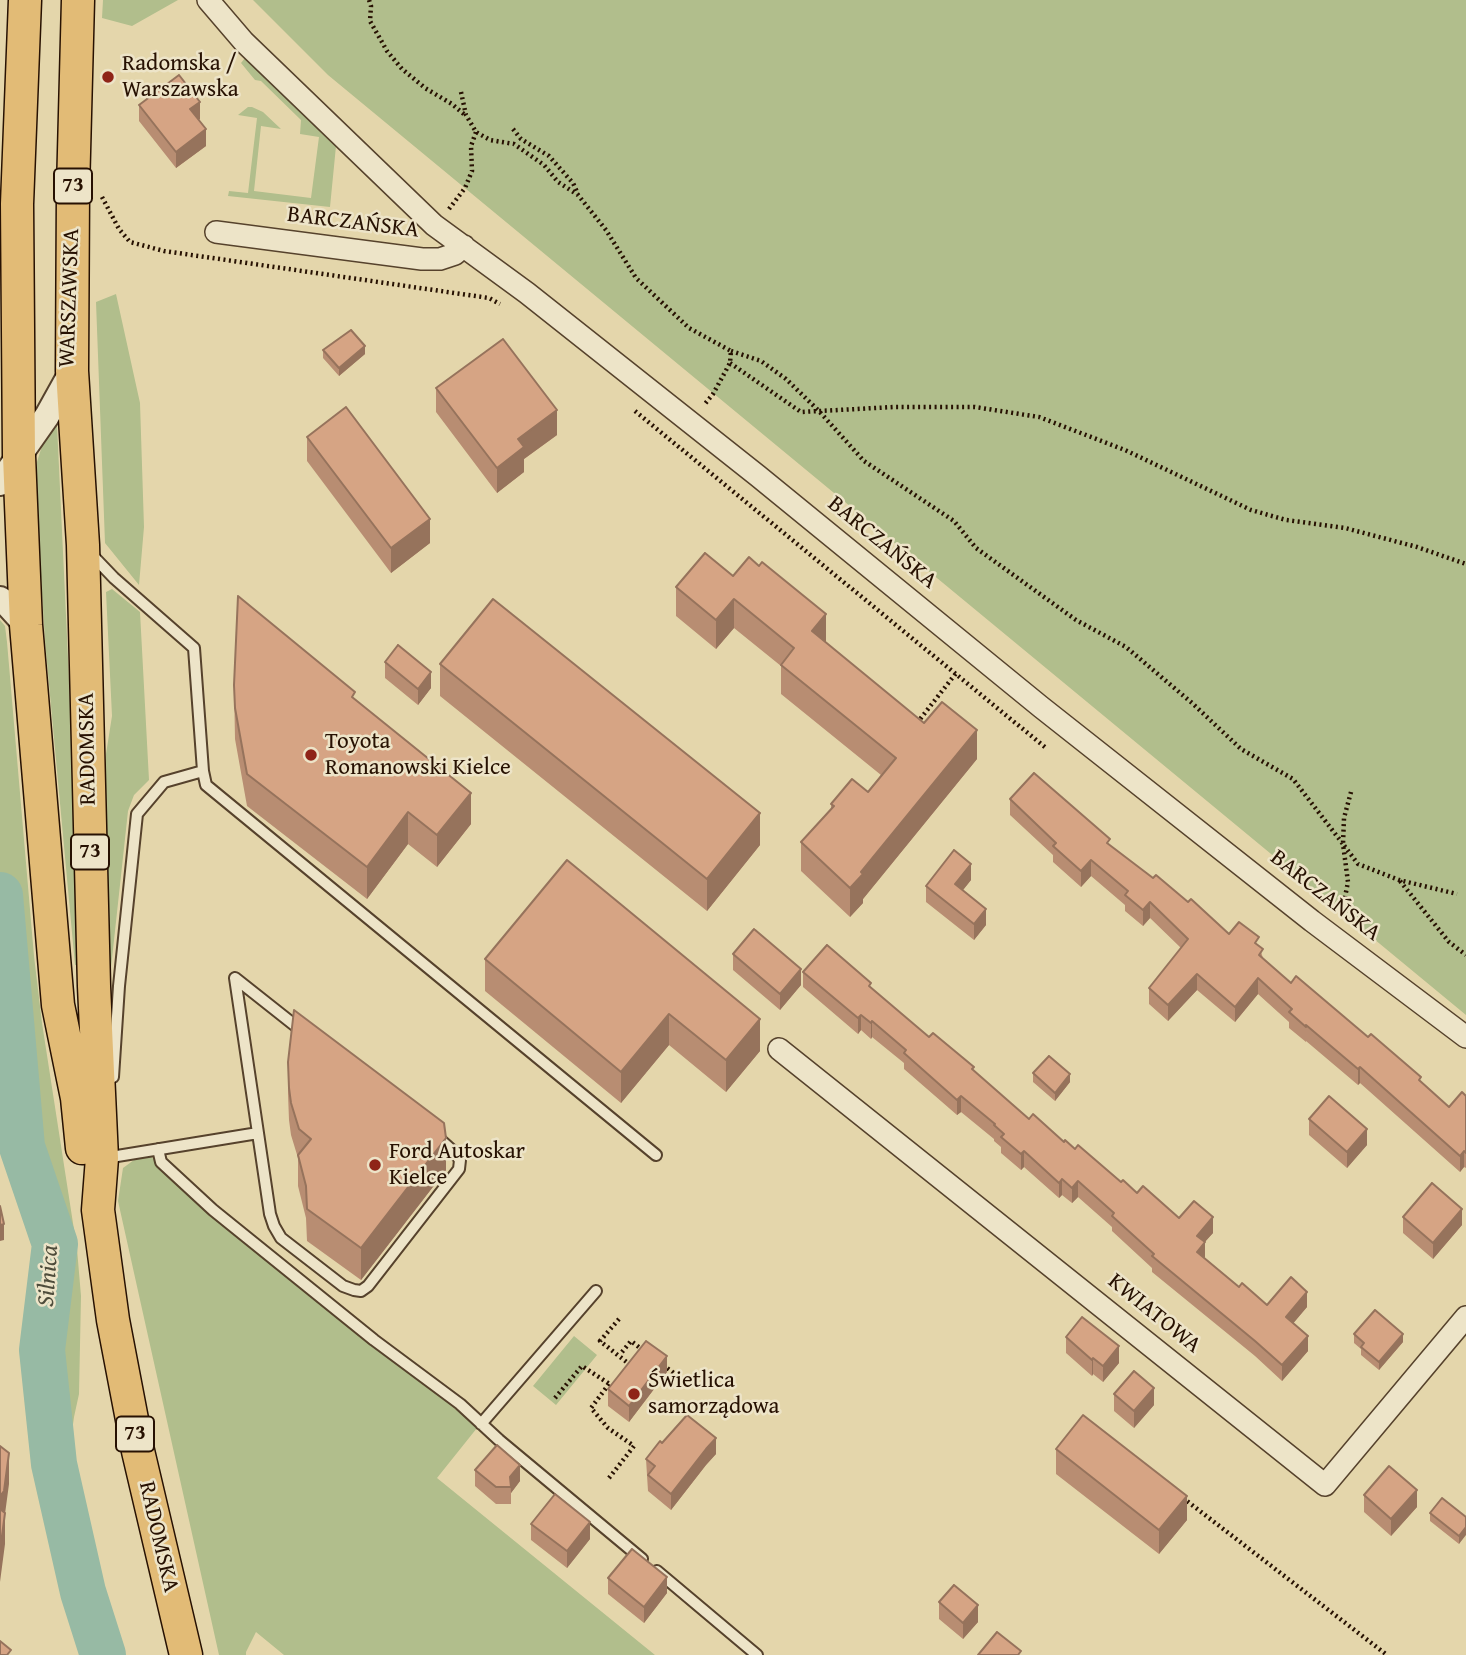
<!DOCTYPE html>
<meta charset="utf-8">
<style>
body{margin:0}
canvas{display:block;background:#e4d6ab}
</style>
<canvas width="1466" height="1655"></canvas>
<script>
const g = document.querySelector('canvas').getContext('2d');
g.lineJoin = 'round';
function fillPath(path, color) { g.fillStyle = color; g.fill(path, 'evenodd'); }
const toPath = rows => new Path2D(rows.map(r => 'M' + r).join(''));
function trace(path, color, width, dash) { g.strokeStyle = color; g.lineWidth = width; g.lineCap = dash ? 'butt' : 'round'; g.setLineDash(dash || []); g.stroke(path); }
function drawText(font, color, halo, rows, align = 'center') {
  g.font = font + ' "Gentium Book Plus",serif'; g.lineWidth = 5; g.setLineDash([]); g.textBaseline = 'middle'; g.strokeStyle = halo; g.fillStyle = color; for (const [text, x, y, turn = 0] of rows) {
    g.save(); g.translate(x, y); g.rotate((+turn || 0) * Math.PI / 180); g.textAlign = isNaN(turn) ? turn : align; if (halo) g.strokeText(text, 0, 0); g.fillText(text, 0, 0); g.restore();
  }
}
fillPath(toPath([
 [103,0,178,0,132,26,102,18],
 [253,0,1466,0,1466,1015,328,75],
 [245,58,336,146,330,207,228,196,229,191,248,193,257,118,238,115,248,107,252,107,263,112,281,129,261,126,254,191,311,198,319,137,300,134,301,120,261,81,255,80,241,63],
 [116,294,140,403,144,527,139,585,105,543,96,302],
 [57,425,71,722,80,965,75,965,45,641,37,513,37,462,42,446],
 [112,589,140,612,149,780,134,795,128,811,110,977,103,805,106,754,112,716,106,592],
 [0,620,5,626,7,642,34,956,42,1023,77,1249,81,1296,79,1394,74,1417,70,1446,58,1458,48,1432,40,1378,35,1309,40,1261,31,1201,11,1144,0,1059],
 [145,1152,481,1423,437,1478,655,1655,284,1655,256,1632,246,1652,246,1655,219,1655,118,1201,123,1168],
 [574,1336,597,1355,556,1405,533,1386]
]), '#b1be8c');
trace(toPath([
 [0,895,22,1147,55,1244,42,1350,54,1464,83,1592,103,1655]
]), '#97baa4', 46);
const service = toPath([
 [91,554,114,578,194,648,203,771,164,782,137,814,119,986,113,1077],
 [203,771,206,785,656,1155],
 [258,1133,270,1214,274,1226,281,1238,343,1286,354,1290,361,1291,368,1286,459,1169,460,1160,455,1153,436,1136],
 [158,1149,161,1162,213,1210,374,1340,460,1404,499,1440,642,1559],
 [105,1158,258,1133,235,978,302,1031],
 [481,1424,596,1291],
 [657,1571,757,1655]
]);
const minor = toPath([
 [208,0,244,42,434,225,527,293,758,476,1041,707,1312,921,1466,1037],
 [216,232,422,259,440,259,455,254,464,246],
 [779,1049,1325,1485,1466,1317]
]);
const tertiary = toPath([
 [0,483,47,416,72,371],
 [0,599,6,603,26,625]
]);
const primary = toPath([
 [25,0,17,204,19,456,26,625,58,1005,77,1098,82,1148],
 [78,0,73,190,72,371,83,545,94,986,102,1158,98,1210,113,1320,138,1451,186,1655]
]);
trace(service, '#56422c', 14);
trace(minor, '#56422c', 24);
trace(tertiary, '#56422c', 28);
trace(primary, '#271102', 35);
trace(toPath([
 [369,0,371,6,370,21,387,51,402,69,425,88,452,104,465,115],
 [461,92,466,115,476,132,490,140,514,144,544,165,558,182,578,195,606,230,636,278,689,328,731,351,730,363,713,394,704,405],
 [513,129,521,139,549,156,573,183,578,194],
 [102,197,119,229,130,242,164,251,489,298,500,304],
 [449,209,465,188,472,171,471,146,476,132],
 [731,351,761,361,786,379,818,410,864,461,954,521,976,548,1076,620,1126,647,1192,703,1241,749,1293,779,1343,844,1348,882,1342,912,1339,915],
 [730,363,801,412,894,407,975,407,1039,417,1125,450,1251,510,1286,520,1345,528,1417,547,1466,564],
 [635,411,1046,748],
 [917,723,957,672],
 [1351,792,1344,818,1343,844,1358,864,1399,880,1457,894],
 [1400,881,1449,942,1466,955],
 [619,1319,600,1341,629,1364],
 [622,1352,631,1341,644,1351],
 [663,1365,682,1379],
 [609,1384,591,1408,608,1428,634,1446,609,1478],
 [555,1398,582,1366,611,1385],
 [1183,1498,1387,1655]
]), '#271102', 4.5, [2, 3.5]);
trace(service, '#ede4c8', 10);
trace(minor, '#ede4c8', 21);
trace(tertiary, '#ede4c8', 24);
trace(primary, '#e2bb76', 32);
fillPath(toPath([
 [139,105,200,119,198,120,206,146,176,168,139,121],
 [323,350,365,354,339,376,323,358],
 [436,388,557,435,524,459,524,472,497,493,436,412],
 [307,437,430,543,391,573,307,461],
 [733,576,826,643,924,723,977,759,863,899,863,903,850,917,801,871,801,842,831,809,831,804,868,792,881,775,781,694,781,666,734,628,716,649,676,616,676,587],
 [385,662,431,688,418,705,385,678],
 [440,664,760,845,707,911,440,696],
 [234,685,355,699,471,824,437,867,408,844,367,899,247,806,235,739],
 [1010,799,1110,846,1229,934,1259,946,1263,958,1291,983,1421,1083,1449,1107,1466,1096,1466,1168,1464,1167,1460,1172,1360,1083,1358,1085,1306,1041,1306,1042,1289,1028,1289,1022,1258,994,1235,1022,1197,990,1168,1021,1149,1004,1149,988,1181,948,1150,918,1143,926,1125,911,1125,905,1091,876,1081,887,1053,862,1053,855,1010,815],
 [567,860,760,1051,726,1092,669,1045,621,1103,485,991,485,959],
 [971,880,963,890,986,925,974,940,926,902,926,886],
 [733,954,801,985,780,1010,733,970],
 [803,972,871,989,929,1037,974,1071,1029,1119,1075,1149,1137,1193,1179,1218,1213,1233,1204,1242,1204,1258,1239,1287,1267,1305,1307,1307,1293,1323,1308,1351,1282,1381,1255,1356,1152,1272,1152,1268,1112,1231,1112,1227,1078,1197,1072,1203,1062,1195,1059,1198,1024,1167,1021,1170,1001,1153,1001,1147,994,1141,994,1139,961,1112,957,1115,904,1069,904,1063,872,1037,871,1039,861,1030,858,1034,803,987],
 [288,1062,446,1170,361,1280,307,1241,306,1218,298,1186,298,1158,291,1135,289,1120,288,1094],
 [1033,1073,1070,1082,1055,1101,1033,1082],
 [1309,1119,1367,1145,1347,1168,1309,1135],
 [1403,1217,1462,1225,1433,1259,1403,1233],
 [1354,1334,1403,1342,1379,1370,1361,1355,1361,1349,1354,1343],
 [1066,1337,1119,1363,1103,1382,1093,1374,1092,1376,1066,1353],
 [667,1372,629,1422,608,1406,608,1389],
 [1114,1394,1154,1405,1134,1428,1114,1411],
 [662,1443,716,1454,706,1465,671,1510,648,1491,646,1459],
 [1056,1449,1187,1520,1159,1554,1056,1474],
 [475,1470,520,1481,511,1493,511,1504,496,1504,475,1486],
 [1364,1495,1417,1507,1391,1536,1364,1512],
 [1430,1513,1466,1517,1459,1544,1430,1521],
 [531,1524,590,1539,567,1568,531,1540],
 [608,1578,667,1593,644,1623,608,1594],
 [939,1602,978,1622,963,1639,939,1619]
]), '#b88d72');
fillPath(toPath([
 [200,102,200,119,190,126,190,109],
 [206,129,206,146,176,168,176,152],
 [365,346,365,354,339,376,339,368],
 [557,410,557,435,524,459,524,472,497,493,497,468,518,439],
 [430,519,430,543,391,573,391,548],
 [734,599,734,628,716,649,716,620],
 [826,614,826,643,812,631],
 [431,672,431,688,418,705,418,689],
 [977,730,977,759,863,899,863,903,850,917,850,888,861,872],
 [471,793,471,824,437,867,437,835],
 [408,812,408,844,367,899,367,867],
 [760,813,760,845,707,911,707,879],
 [1091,860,1091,876,1081,887,1081,871],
 [971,864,971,880,955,900,955,884],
 [1150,902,1150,918,1143,926,1143,910],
 [986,909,986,925,974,940,974,924],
 [801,969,801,985,780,1010,780,994],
 [1197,974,1197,990,1168,1021,1168,1005],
 [1258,978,1258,994,1235,1022,1235,1007],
 [669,1014,669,1045,621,1103,621,1072],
 [861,1015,861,1030,858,1034,858,1018],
 [760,1019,760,1051,726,1092,726,1060],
 [872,1021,872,1037,871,1039,871,1023],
 [1360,1067,1360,1083,1358,1085,1358,1069],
 [1070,1074,1070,1082,1055,1101,1055,1093],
 [961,1096,961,1112,957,1115,957,1100],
 [1367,1129,1367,1145,1347,1168,1347,1152],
 [446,1138,446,1170,361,1280,361,1248],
 [1024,1151,1024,1167,1021,1170,1021,1154],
 [1464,1151,1464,1167,1460,1172,1460,1156],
 [1062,1179,1062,1195,1059,1198,1059,1183],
 [1078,1181,1078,1197,1072,1203,1072,1188],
 [1462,1209,1462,1225,1433,1259,1433,1243],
 [1213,1217,1213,1233,1197,1251,1197,1236],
 [4,1224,4,1240,0,1241,0,1225],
 [1205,1242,1205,1258,1197,1252],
 [1307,1292,1307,1307,1286,1332,1286,1317],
 [1403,1334,1403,1342,1379,1370,1379,1362],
 [1308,1336,1308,1351,1282,1381,1282,1365],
 [1119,1346,1119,1363,1103,1382,1103,1366],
 [667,1356,667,1372,629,1422,629,1406],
 [1093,1358,1093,1374,1092,1376,1092,1360],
 [1154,1388,1154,1405,1134,1428,1134,1411],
 [716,1438,716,1454,706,1465,671,1510,671,1494,706,1449],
 [9,1453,9,1484,5,1514,5,1513,5,1544,0,1582,0,1496],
 [520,1465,520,1481,511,1493,510,1477],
 [1417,1490,1417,1507,1391,1536,1391,1519],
 [1187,1496,1187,1520,1159,1554,1159,1530],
 [590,1522,590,1539,567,1568,567,1551],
 [1466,1527,1466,1535,1459,1544,1459,1536],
 [667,1577,667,1593,644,1623,644,1607],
 [978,1605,978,1622,963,1639,963,1623]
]), '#96735c');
const building = toPath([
 [179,75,200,102,190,109,206,129,176,152,139,105,179,75],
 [351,330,365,346,339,368,323,350,351,330],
 [503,339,557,410,518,439,524,447,497,468,436,388,503,339],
 [346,407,430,519,391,548,307,437,346,407],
 [705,553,733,576,749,557,759,566,762,562,826,614,812,631,924,723,942,702,977,730,861,872,863,874,850,888,801,842,834,806,831,804,852,779,868,792,896,758,781,665,794,648,734,599,716,620,676,587,705,553],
 [238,596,355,692,352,697,471,793,437,835,408,812,367,867,247,774,235,708,234,685,238,596],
 [493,599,760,813,707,879,440,664,493,599],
 [398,645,431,672,418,689,385,662,398,645],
 [1034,773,1110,839,1107,843,1153,878,1156,875,1188,902,1191,899,1229,934,1239,922,1259,937,1255,943,1263,949,1259,955,1291,983,1296,976,1368,1037,1371,1034,1421,1077,1419,1080,1449,1107,1462,1092,1466,1096,1466,1153,1464,1151,1460,1156,1360,1067,1358,1069,1306,1025,1306,1027,1289,1012,1292,1009,1258,978,1235,1007,1197,974,1168,1005,1149,988,1188,939,1150,902,1143,910,1125,895,1128,891,1091,860,1081,871,1053,846,1056,843,1010,799,1034,773],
 [954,850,971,864,955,884,986,909,974,924,926,886,954,850],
 [567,860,760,1019,726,1060,669,1014,621,1072,485,959,567,860],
 [754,929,801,969,780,994,733,954,754,929],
 [827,945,871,983,869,986,929,1037,933,1033,974,1067,972,1069,1029,1119,1033,1114,1064,1142,1065,1140,1075,1149,1078,1145,1121,1182,1123,1180,1137,1193,1143,1186,1179,1218,1194,1201,1213,1217,1197,1236,1205,1242,1197,1252,1239,1287,1242,1283,1267,1305,1291,1277,1307,1292,1286,1317,1308,1336,1282,1365,1255,1341,1152,1256,1154,1254,1112,1216,1114,1213,1078,1181,1072,1188,1062,1179,1059,1183,1024,1151,1021,1154,1001,1137,1004,1134,994,1125,995,1124,961,1096,957,1100,904,1053,906,1050,872,1021,871,1023,861,1015,858,1018,803,972,827,945],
 [294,1010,444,1123,446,1138,361,1248,307,1209,306,1186,298,1155,311,1139,299,1129,291,1103,289,1088,288,1062,294,1010],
 [1049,1056,1070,1074,1055,1093,1033,1073,1049,1056],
 [1329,1096,1367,1129,1347,1152,1309,1119,1329,1096],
 [1432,1183,1462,1209,1433,1243,1403,1217,1432,1183],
 [0,1206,4,1224,0,1225,0,1206],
 [1375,1310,1403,1334,1379,1362,1361,1347,1364,1343,1354,1334,1375,1310],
 [1082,1317,1119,1346,1103,1366,1093,1358,1092,1360,1066,1337,1082,1317],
 [646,1341,667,1356,629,1406,608,1389,646,1341],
 [1134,1371,1154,1388,1134,1411,1114,1394,1134,1371],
 [687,1415,716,1438,706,1449,671,1494,648,1475,655,1466,646,1459,660,1441,662,1443,687,1415],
 [1083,1415,1187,1496,1159,1530,1056,1449,1083,1415],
 [497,1445,520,1465,510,1477,511,1487,496,1487,475,1470,497,1445],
 [0,1446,9,1453,4,1491,0,1496,0,1446],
 [1389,1466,1417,1490,1391,1519,1364,1495,1389,1466],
 [555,1494,590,1522,567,1551,531,1524,555,1494],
 [1442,1498,1466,1517,1466,1527,1459,1536,1430,1513,1442,1498],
 [0,1509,5,1513,0,1551,0,1509],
 [632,1549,667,1577,644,1607,608,1578,632,1549],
 [954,1585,978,1605,963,1623,939,1602,954,1585],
 [997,1632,1021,1651,1018,1655,978,1655,997,1632],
 [0,1641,11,1650,7,1655,0,1655,0,1641]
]);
fillPath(building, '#d6a484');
trace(building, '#96735c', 2);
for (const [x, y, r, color] of [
 [108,77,7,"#8f2418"],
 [311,755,7,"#8f2418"],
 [375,1165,7,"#8f2418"],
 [634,1394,7,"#8f2418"]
]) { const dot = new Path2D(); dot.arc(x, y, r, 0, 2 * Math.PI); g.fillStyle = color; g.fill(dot); trace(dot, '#ede4c8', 2.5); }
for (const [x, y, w] of [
 [73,186,38],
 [90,852,38],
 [135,1434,38]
]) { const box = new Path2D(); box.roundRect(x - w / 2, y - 17.5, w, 35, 5); g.fillStyle = '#ede4c8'; g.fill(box); trace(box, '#271102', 2); }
drawText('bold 21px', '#271102', null, [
 ["73",73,186],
 ["73",90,852],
 ["73",135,1434]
]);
drawText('23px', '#271102', '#ede4c8', [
 ["Radomska /",122,64],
 ["Warszawska",122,90],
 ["Toyota",325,742],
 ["Romanowski Kielce",325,768],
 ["Ford Autoskar",389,1152],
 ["Kielce",389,1178],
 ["Świetlica",648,1381],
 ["samorządowa",648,1407]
], 'left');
drawText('23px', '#271102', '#ede4c8', [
 ["BARCZAŃSKA",353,223,7],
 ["WARSZAWSKA",70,298,-88],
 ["BARCZAŃSKA",882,543,39],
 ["RADOMSKA",88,749,-91],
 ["BARCZAŃSKA",1325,896,38],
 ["KWIATOWA",1154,1314,39],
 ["RADOMSKA",158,1537,77]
]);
drawText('italic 24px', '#4e4c3b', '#ede4c8', [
 ["Silnica",49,1276,-86]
]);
</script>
